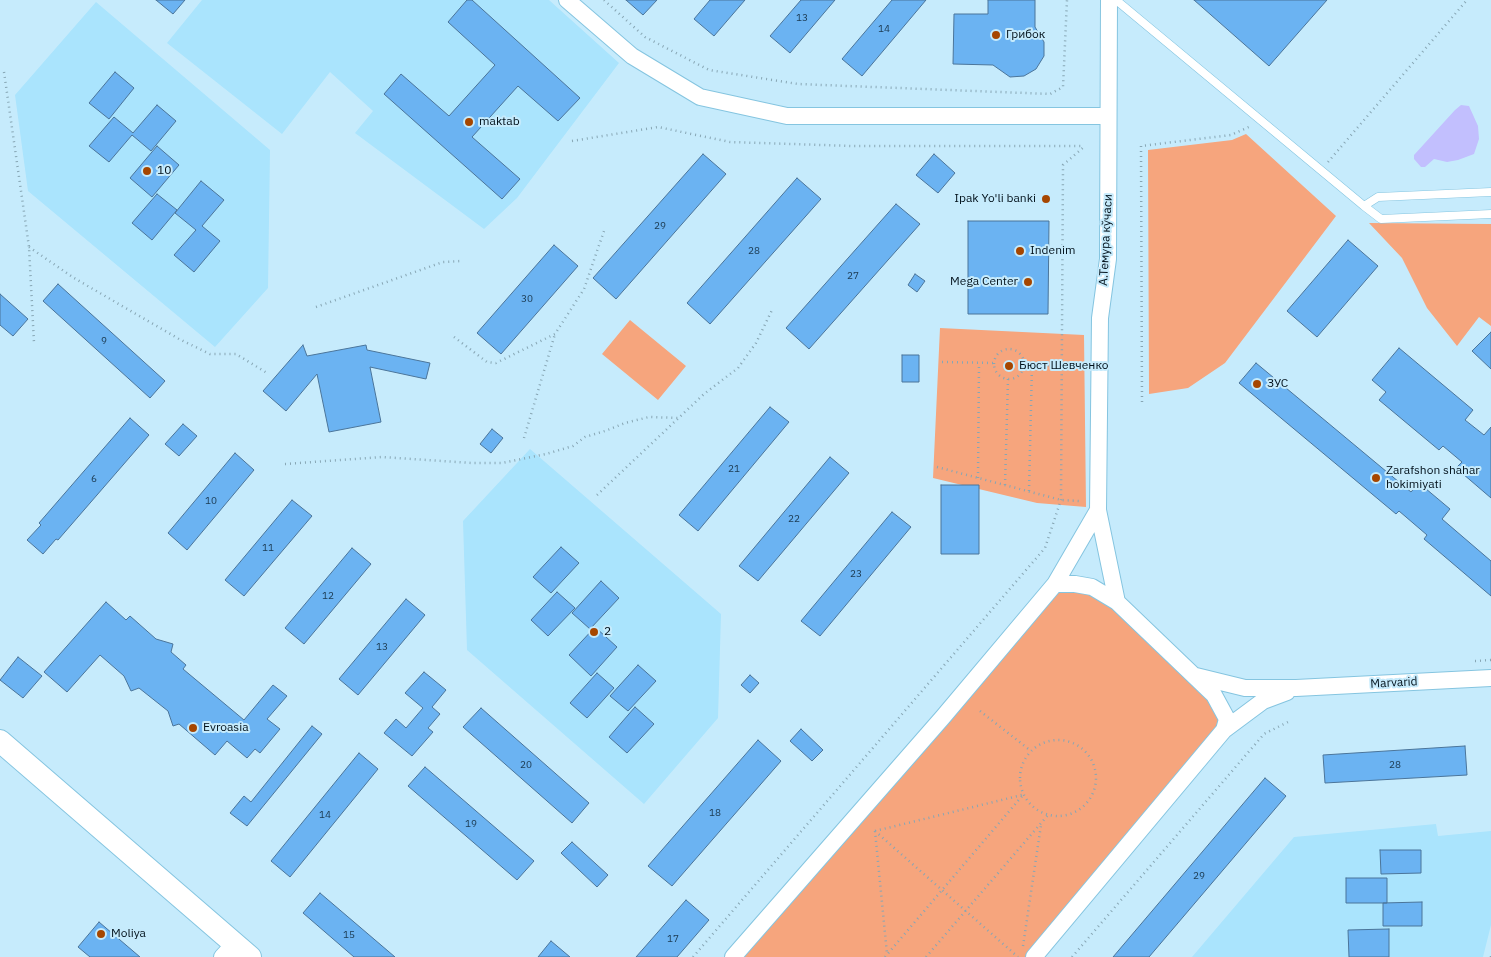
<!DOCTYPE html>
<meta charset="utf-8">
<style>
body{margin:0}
canvas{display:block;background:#c6ebfc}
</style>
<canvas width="1491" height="957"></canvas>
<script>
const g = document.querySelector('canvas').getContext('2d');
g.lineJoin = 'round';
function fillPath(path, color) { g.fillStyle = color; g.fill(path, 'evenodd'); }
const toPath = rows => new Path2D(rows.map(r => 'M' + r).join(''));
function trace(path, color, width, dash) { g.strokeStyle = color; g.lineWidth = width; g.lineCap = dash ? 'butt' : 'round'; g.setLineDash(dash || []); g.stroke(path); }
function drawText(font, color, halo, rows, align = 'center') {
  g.font = font + ' "IBM Plex Sans",sans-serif'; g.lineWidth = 4; g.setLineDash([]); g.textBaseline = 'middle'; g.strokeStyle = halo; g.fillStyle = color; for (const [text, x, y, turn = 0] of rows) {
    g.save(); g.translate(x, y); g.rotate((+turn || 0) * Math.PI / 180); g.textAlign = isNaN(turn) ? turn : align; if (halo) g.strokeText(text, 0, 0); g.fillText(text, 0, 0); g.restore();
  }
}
fillPath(toPath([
 [202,0,549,0,619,63,517,198,484,229,355,133,373,111,330,72,282,134,167,43],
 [96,2,270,150,268,288,215,347,28,191,15,95],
 [530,449,721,614,718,718,644,804,467,650,463,521],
 [1436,824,1438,836,1491,831,1491,925,1483,957,1192,957,1294,837]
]), '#aae4fd');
fillPath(toPath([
 [1246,134,1336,216,1225,363,1188,388,1149,394,1148,150,1232,140],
 [1369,223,1491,224,1491,326,1479,317,1457,346,1427,308,1402,258],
 [630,320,686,366,658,400,602,354],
 [940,328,1084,335,1086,507,1037,503,933,478],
 [1055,584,1117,602,1227,719,1034,957,733,957]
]), '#f6a57d');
fillPath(toPath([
 [1461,105,1469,106,1478,126,1479,139,1474,154,1458,160,1447,162,1434,159,1425,167,1421,167,1414,159,1414,155,1455,110]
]), '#c2bffe');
const building = toPath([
 [156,0,185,0,173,14,156,0],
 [467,0,472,0,580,98,558,121,518,86,472,137,520,179,502,199,384,94,401,74,449,116,495,65,448,22,467,0],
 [626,0,657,0,643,15,626,0],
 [710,0,745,0,714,36,694,19,710,0],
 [801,0,835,0,790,53,770,36,801,0],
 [892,0,926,0,862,76,842,59,892,0],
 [988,0,1035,0,1035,27,1044,42,1044,56,1036,69,1024,76,1010,77,993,65,953,64,954,14,988,14,988,0],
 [1194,0,1327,0,1269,66,1194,0],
 [115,72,134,88,109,119,89,103,115,72],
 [157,105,176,121,151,151,132,135,109,162,89,146,114,117,133,133,157,105],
 [157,146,179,165,152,197,130,178,157,146],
 [703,154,726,174,616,299,593,278,703,154],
 [934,154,955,173,938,193,916,175,934,154],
 [797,178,821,199,710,324,687,303,797,178],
 [201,181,224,200,202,226,220,241,194,272,174,255,196,230,175,213,201,181],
 [157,194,177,210,152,240,132,223,157,194],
 [896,204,920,224,809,349,786,328,896,204],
 [968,221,1049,221,1048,314,968,314,968,221],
 [1348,240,1378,266,1317,337,1287,311,1348,240],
 [554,245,578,266,501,354,477,333,554,245],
 [915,274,925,281,917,292,908,285,915,274],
 [58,284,165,381,150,398,43,301,58,284],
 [0,294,28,319,13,336,0,325,0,294],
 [1491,332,1491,369,1472,351,1491,332],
 [303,345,307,356,366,345,367,350,430,363,426,379,370,367,381,422,329,432,317,374,286,411,263,391,303,345],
 [1399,348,1473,410,1465,420,1484,435,1491,427,1491,498,1456,468,1462,462,1443,446,1439,450,1379,400,1386,392,1372,380,1399,348],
 [902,355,919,355,919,382,902,382,902,355],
 [1256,363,1411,492,1419,483,1450,509,1442,519,1491,561,1491,596,1424,539,1427,535,1399,511,1396,514,1239,383,1256,363],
 [770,407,789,422,698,531,679,515,770,407],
 [130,418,149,435,58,540,56,539,43,554,27,540,41,525,39,523,130,418],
 [183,424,197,436,179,456,165,444,183,424],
 [492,429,503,438,491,453,480,444,492,429],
 [235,453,254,470,187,550,168,533,235,453],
 [830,457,849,473,758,581,739,566,830,457],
 [941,485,979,485,979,554,941,554,941,485],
 [292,500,312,516,244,596,225,580,292,500],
 [892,512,911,527,820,636,801,621,892,512],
 [561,547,579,563,551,593,533,577,561,547],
 [352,548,371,564,304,644,285,628,352,548],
 [601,581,619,598,590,629,572,613,601,581],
 [557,592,575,608,548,636,531,620,557,592],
 [406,599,425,615,358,695,339,679,406,599],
 [106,602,126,620,130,616,156,639,173,644,171,652,186,665,183,669,244,720,273,685,287,696,267,719,280,729,260,753,255,749,247,758,227,741,215,755,179,724,173,726,168,711,139,688,131,691,124,676,100,655,67,692,44,672,106,602],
 [595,627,617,647,591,676,569,655,595,627],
 [18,657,42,676,23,698,0,680,18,657],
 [638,665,656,681,628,711,610,696,638,665],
 [424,672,446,690,432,707,440,714,428,728,433,732,412,756,384,733,396,719,406,728,423,708,405,693,424,672],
 [597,673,614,688,587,718,570,703,597,673],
 [750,675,759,683,750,693,741,685,750,675],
 [635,707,654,724,627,753,609,737,635,707],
 [481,708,589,803,572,823,463,727,481,708],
 [312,726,322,734,247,826,230,813,244,796,251,802,312,726],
 [801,729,823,750,812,761,790,741,801,729],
 [758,740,781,761,672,886,648,866,758,740],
 [1465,746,1467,775,1325,783,1323,755,1465,746],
 [359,753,378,769,290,877,271,861,359,753],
 [425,767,534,861,517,880,408,786,425,767],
 [1265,778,1286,796,1149,957,1113,957,1265,778],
 [572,842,608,875,597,887,561,853,572,842],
 [1380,850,1421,850,1421,873,1381,874,1380,850],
 [1346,878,1387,878,1387,903,1346,903,1346,878],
 [320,893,395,957,354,957,303,913,320,893],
 [686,900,709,920,677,957,636,957,686,900],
 [1422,902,1422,926,1383,926,1383,903,1422,902],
 [99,922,140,957,90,957,78,947,99,922],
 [1389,929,1389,957,1349,957,1348,930,1389,929],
 [551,941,570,957,538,957,551,941]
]);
fillPath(building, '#6bb3f2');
trace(building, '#4b759a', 1);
const lane = toPath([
 [1116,0,1364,206,1381,219,1491,214],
 [1364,206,1378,197,1491,192]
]);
const street = toPath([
 [567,0,632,56,700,97,787,116,1108,116],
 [1109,0,1108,259,1100,318,1098,510,1117,602],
 [1055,584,1098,510],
 [1196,676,1245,688,1296,688,1491,678],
 [1224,730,1263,701,1287,692],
 [222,957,234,944],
 [733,957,943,717,1055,584,1075,584,1092,587,1117,602,1214,695,1227,719,1224,730,1034,957]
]);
const secondary = toPath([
 [0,741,250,957]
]);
trace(lane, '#85c5e0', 9);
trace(street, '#85c5e0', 18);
trace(secondary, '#85c5e0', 24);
trace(toPath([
 [604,0,645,37,709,70,798,84,1050,94,1063,87,1067,0],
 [4,72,29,247,34,343],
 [572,141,658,127,730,142,853,146,1084,146],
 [1328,162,1467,0],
 [29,247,74,278,179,339,210,354,236,354,267,373],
 [316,307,443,262,461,261],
 [454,337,487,362,496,363,555,334,584,289,605,228],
 '994 364a15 15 0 1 1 30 0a15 15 0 1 1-30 0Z',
 [942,362,994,363],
 [1023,364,1062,366],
 [1142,402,1141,146,1231,135,1251,126],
 [524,438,555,334],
 [285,464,382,457,472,463,502,463,546,454,573,446,585,437,605,431,625,423,649,417,679,418],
 [937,467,1061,500,1080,501],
 [978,478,979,363],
 [1005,485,1008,379],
 [1029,491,1032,365],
 [597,495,704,394,738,368,756,343,772,310],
 [1475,661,1491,660],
 [980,711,1031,751],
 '1020 778a38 38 0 1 1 76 0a38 38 0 1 1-76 0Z',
 [875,831,1018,957],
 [875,831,1022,795],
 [875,831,887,954],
 [1023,946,1041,825],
 [693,957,1045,548,1061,500,1063,165,1085,146],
 [885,957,1023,795],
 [926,957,1048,815],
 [1072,957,1264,734,1290,721],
 [1491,957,1491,956]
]), '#87a6b4', 2.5, [1, 4]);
trace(lane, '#fff', 8);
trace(street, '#fff', 16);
trace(secondary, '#fff', 22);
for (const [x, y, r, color] of [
 [996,35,5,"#a64600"],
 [469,122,5,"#a64600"],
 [147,171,5,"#a64600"],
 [1046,199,5,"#a64600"],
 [1020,251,5,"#a64600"],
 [1028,282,5,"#a64600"],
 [1009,366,5,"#a64600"],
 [1257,384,5,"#a64600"],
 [1376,478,5,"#a64600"],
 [594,632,5,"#a64600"],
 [193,728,5,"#a64600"],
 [101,934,5,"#a64600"]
]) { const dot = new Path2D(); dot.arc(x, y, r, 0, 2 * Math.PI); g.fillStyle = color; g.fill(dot); trace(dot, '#c6ebfc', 2); }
drawText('10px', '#1b3950', null, [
 ["13",802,18],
 ["14",884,29],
 ["29",660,226],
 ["28",754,251],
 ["27",853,276],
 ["30",527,299],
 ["9",104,341],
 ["21",734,469],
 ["6",94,479],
 ["10",211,501],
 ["22",794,519],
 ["11",268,548],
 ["23",856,574],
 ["12",328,596],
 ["13",382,647],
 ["20",526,765],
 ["28",1395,765],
 ["18",715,813],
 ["14",325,815],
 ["19",471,824],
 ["29",1199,876],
 ["15",349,935],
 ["17",673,939]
]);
drawText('12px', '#00101a', '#c6ebfc', [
 ["Грибок",1006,35],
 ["maktab",479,122],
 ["10",157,171],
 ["Ipak Yo'li banki",1036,199,"right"],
 ["Indenim",1030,251],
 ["Mega Center",1018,282,"right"],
 ["Бюст Шевченко",1019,366],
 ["ЗУС",1267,384],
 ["Zarafshon shahar",1386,471],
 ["hokimiyati",1386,485],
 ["2",604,632],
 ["Evroasia",203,728],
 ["Moliya",111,934]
], 'left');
drawText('12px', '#00101a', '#c6ebfc', [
 ["А.Темура кўчаси",1106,240,-87],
 ["Marvarid",1394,683,-3]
]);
</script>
